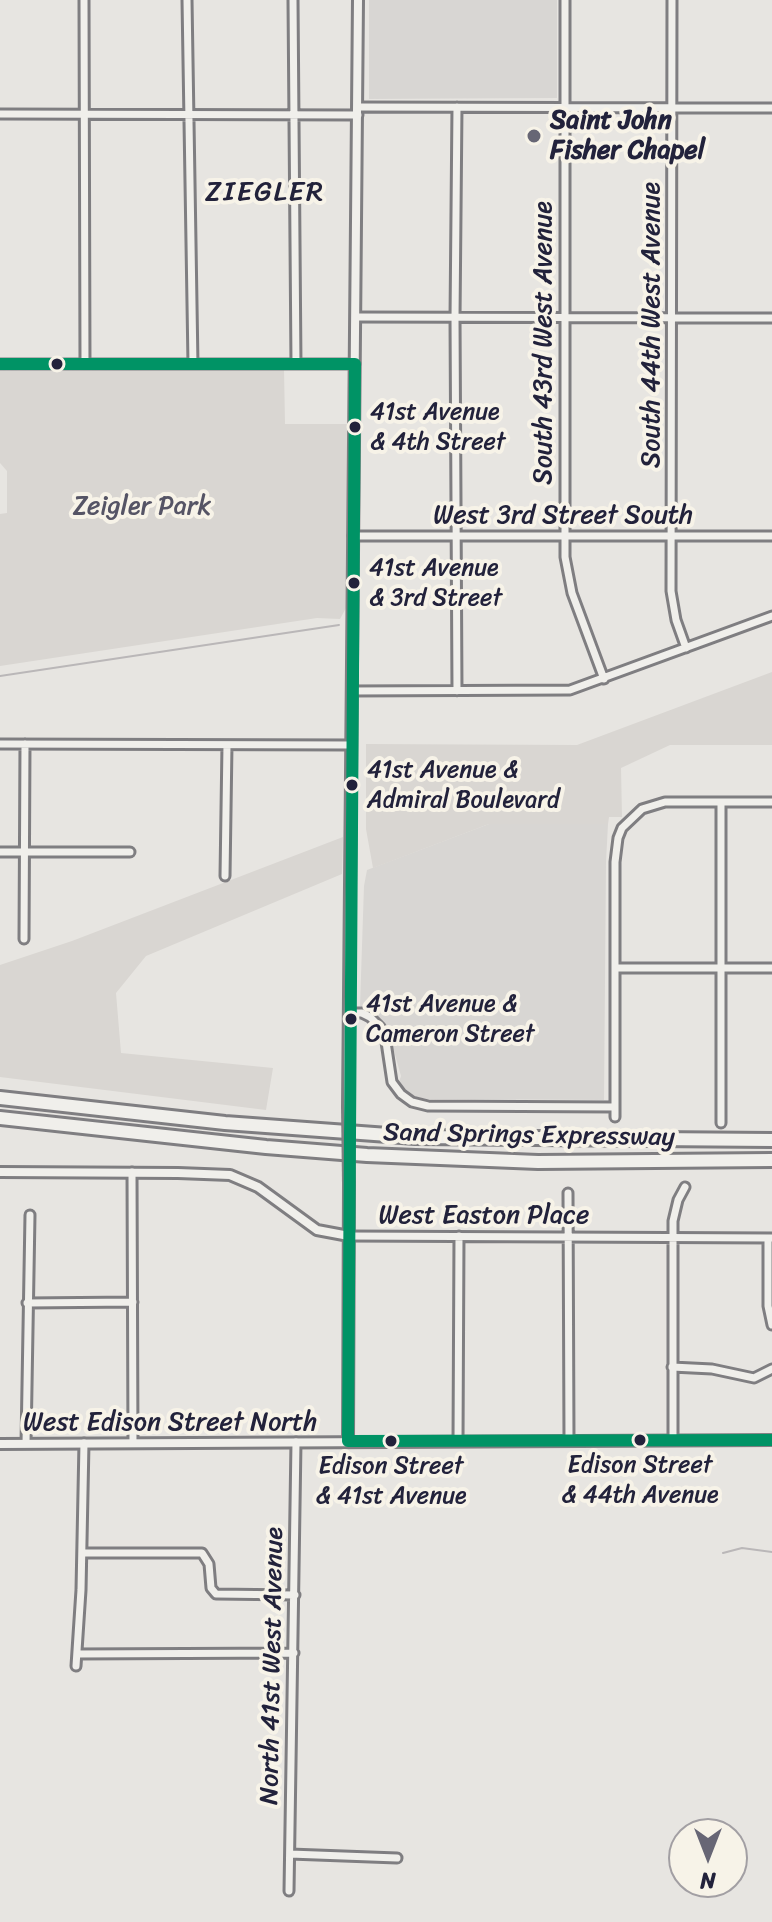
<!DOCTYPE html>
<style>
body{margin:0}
#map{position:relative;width:772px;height:1922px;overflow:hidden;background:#e7e5e1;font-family:Sriracha,sans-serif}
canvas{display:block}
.north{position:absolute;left:668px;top:1818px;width:80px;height:80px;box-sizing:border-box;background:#f7f3e8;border:2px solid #a29fa3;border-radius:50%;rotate:180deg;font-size:22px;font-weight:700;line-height:32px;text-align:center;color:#22223b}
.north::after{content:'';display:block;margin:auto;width:28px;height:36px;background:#676675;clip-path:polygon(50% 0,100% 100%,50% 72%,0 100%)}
</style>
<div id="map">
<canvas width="772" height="1922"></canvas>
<div class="north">N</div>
</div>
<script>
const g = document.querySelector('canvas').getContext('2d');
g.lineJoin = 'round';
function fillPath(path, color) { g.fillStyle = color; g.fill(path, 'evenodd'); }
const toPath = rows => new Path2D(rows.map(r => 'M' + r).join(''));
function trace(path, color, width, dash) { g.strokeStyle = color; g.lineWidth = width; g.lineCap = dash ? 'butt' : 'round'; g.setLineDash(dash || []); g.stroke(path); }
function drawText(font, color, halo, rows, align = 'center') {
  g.font = font + ' Sriracha,sans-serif'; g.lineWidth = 8; g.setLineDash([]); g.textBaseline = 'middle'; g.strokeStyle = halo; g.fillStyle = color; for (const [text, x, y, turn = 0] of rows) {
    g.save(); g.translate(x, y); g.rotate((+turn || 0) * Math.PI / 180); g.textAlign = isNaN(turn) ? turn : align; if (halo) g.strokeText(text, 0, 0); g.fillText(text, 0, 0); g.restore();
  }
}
fillPath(toPath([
 [369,0,557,0,557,98,369,99],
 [489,824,608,824,606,862,604,1100,427,1099,416,1097,403,1088,399,1082,401,1076,387,1026,374,1013,360,1006,364,886,367,870]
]), '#d8d6d3');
fillPath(toPath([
 [284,369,285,424,350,424,346,608,340,619,317,618,0,666,0,514,7,513,7,471,0,463,0,371],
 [772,672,772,745,670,745,621,768,622,817,609,817,608,824,489,824,373,868,366,829,366,744,577,745],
 [343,837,342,874,146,956,116,993,121,1053,273,1068,266,1110,0,1077,0,965,72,941]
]), '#d9d6d2');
trace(toPath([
 [0,676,339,625],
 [723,1553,742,1548,772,1552]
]), '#bab7b8', 2);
const minor = toPath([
 [84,0,85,364],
 [187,0,193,364],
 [293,0,296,364],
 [565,0,565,557,572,593,604,679],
 [672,0,671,591,676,620,686,648],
 [358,107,772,108],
 [0,114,358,115],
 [356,317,772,318],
 [0,364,355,364],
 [353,536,772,536],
 [352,691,570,690,772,616],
 [457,691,455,318,457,107],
 [0,744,351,745],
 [0,852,130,852],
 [225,876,227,745],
 [24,939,25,744],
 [615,968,772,968],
 [349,1013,362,1013,370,1017,380,1027,386,1042,392,1082,401,1094,412,1102,428,1106,615,1107],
 [615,1117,615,862,618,838,622,828,642,809,665,802,772,802],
 [721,1123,721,802],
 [132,1172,133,1443],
 [568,1193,569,1440],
 [349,1236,772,1238],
 [768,1238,768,1306,772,1325],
 [27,1303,133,1302],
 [672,1367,712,1369,754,1378,772,1369],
 [673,1440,673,1221,678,1200,685,1187],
 [458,1441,459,1236],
 [26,1443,30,1215],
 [82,1553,202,1553,209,1564,211,1588,216,1594,295,1595],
 [77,1654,294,1653],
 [76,1666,81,1590,84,1443],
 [290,1854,397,1858],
 [289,1891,296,1442]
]);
const tertiary = toPath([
 [348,1106,358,0],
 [0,1172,178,1173,230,1175,258,1187,317,1230,349,1236],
 [348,1441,349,1184],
 [0,1444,772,1440]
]);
const motorway = toPath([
 [0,1098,225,1123,415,1137,772,1140],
 [0,1118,266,1147,367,1155,538,1162,772,1160]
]);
trace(minor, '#7f7e81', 13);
trace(tertiary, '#7f7e81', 14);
trace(motorway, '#7f7e81', 18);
trace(minor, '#f0efeb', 7);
trace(tertiary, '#f0efeb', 8);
trace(motorway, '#f0efeb', 12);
const tertiaryBridge = toPath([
 [348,1106,349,1184]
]);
trace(tertiaryBridge, '#7f7e81', 14, []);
trace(tertiaryBridge, '#f0efeb', 8);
trace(toPath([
 [0,364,355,364,348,1441,772,1440]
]), '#009365', 12);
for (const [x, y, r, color] of [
 [534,136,8,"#676675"],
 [57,364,7,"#22223b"],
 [355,427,7,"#22223b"],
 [354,583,7,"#22223b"],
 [352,785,7,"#22223b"],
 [351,1019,7,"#22223b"],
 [640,1440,7,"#22223b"],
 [391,1441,7,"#22223b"]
]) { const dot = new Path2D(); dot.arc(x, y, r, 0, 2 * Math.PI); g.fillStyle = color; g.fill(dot); trace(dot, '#f7f3e8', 3); }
drawText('24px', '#22223b', '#f7f3e8', [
 ["41st Avenue",370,413],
 ["& 4th Street",370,443],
 ["41st Avenue",369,569],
 ["& 3rd Street",369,599],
 ["41st Avenue &",367,771],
 ["Admiral Boulevard",367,801],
 ["41st Avenue &",366,1005],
 ["Cameron Street",366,1035],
 ["Edison Street",640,1466,"center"],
 ["& 44th Avenue",640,1496,"center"],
 ["Edison Street",391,1467,"center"],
 ["& 41st Avenue",391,1497,"center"]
], 'left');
drawText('bold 26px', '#22223b', '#f7f3e8', [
 ["Saint John",550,121],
 ["Fisher Chapel",550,151]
], 'left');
drawText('26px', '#22223b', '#f7f3e8', [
 ["South 44th West Avenue",652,325,-90],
 ["South 43rd West Avenue",544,343,-90],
 ["West 3rd Street South",563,516],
 ["Sand Springs Expressway",529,1136,1],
 ["West Easton Place",484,1216],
 ["West Edison Street North",170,1423],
 ["North 41st West Avenue",273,1666,-89]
]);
drawText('26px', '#555465', '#f7f3e8', [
 ["Zeigler Park",142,507]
]);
g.letterSpacing = '2px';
drawText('28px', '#22223b', '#f7f3e8', [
 ["ZIEGLER",265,193]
]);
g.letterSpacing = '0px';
</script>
